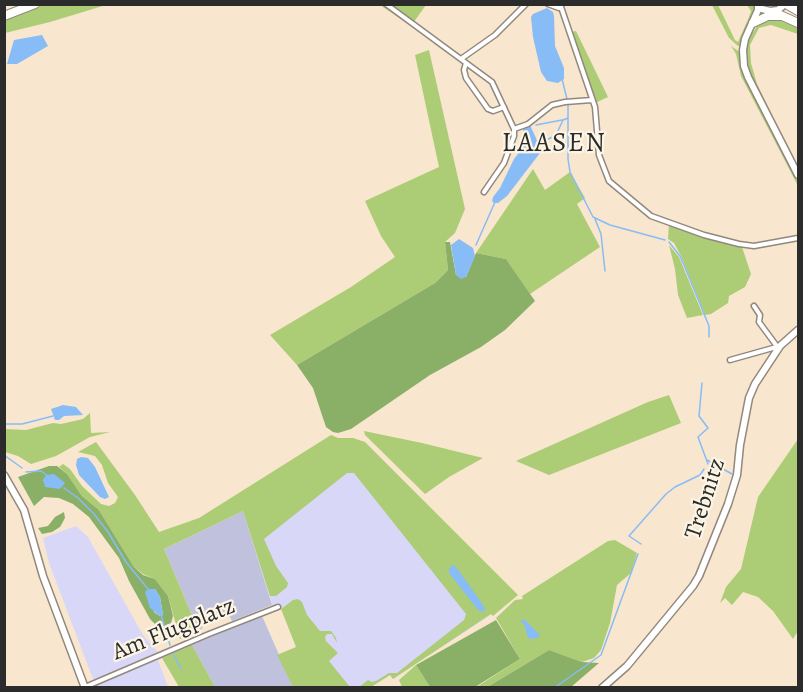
<!DOCTYPE html>
<style>
body{margin:0}
#map{position:relative;width:803px;height:692px;overflow:hidden;background:#f8e6cf;font-family:Alegreya,serif}
canvas{display:block}
.frame{position:absolute;inset:0;border:6px solid #2b2b2b;pointer-events:none}
</style>
<div id="map">
<canvas width="803" height="692"></canvas>
<div class="frame"></div>
</div>
<script>
const g = document.querySelector('canvas').getContext('2d');
g.lineJoin = 'round';
function fillPath(path, color) { g.fillStyle = color; g.fill(path, 'evenodd'); }
const toPath = rows => new Path2D(rows.map(r => 'M' + r).join(''));
function trace(path, color, width, dash) { g.strokeStyle = color; g.lineWidth = width; g.lineCap = dash ? 'butt' : 'round'; g.setLineDash(dash || []); g.stroke(path); }
function drawText(font, color, halo, rows, align = 'center') {
  g.font = font + ' Alegreya,serif'; g.lineWidth = 4.5; g.setLineDash([]); g.textBaseline = 'middle'; g.strokeStyle = halo; g.fillStyle = color; for (const [text, x, y, turn = 0] of rows) {
    g.save(); g.translate(x, y); g.rotate((+turn || 0) * Math.PI / 180); g.textAlign = isNaN(turn) ? turn : align; if (halo) g.strokeText(text, 0, 0); g.fillText(text, 0, 0); g.restore();
  }
}
fillPath(toPath([
 [338,442,492,614,393,679,390,675,371,687,329,687,293,603,262,616,293,687,215,687,192,645,158,660,168,687,96,687,49,563,43,538,76,526,88,537,143,635,158,652,273,607,243,511]
]), '#d9d7f8');
fillPath(toPath([
 [243,511,272,605,232,621,230,617,222,613,209,619,199,632,164,549],
 [262,616,293,687,215,687,192,645]
]), '#c0c2dd');
fillPath(toPath([
 [40,5,106,5,50,22,5,33,5,19],
 [380,5,426,5,411,26],
 [712,5,718,5,735,40,738,42,749,17,751,11,747,5,754,5,755,9,741,45,738,46,729,38],
 [776,18,798,28,798,34,771,25,759,28,750,45,751,63,757,84,798,170,751,77,746,62,747,46,751,35,760,22],
 [576,31,608,97,595,103,570,32],
 [731,46,741,53,746,78,798,179,798,186,741,76,736,54],
 [429,50,465,209,455,233,445,242,448,270,435,283,297,365,270,335,351,287,395,257,381,236,365,201,439,167,415,55],
 [533,169,545,190,570,172,585,198,577,204,600,247,530,294,506,259,476,253],
 [669,223,713,240,742,247,751,274,745,287,729,296,728,303,711,314,705,315,681,256,674,243,668,239],
 [669,245,679,257,703,315,687,318,678,295,675,269],
 [669,395,681,423,549,475,516,461,648,402],
 [90,413,91,433,110,432,90,437,56,456,31,464,18,456,5,452,5,429,26,430,53,423,61,424,83,419],
 [364,431,422,443,483,458,449,477,425,494,365,435],
 [331,435,338,438,353,438,365,442,518,595,493,616,491,614,393,679,390,675,371,687,359,687,368,680,372,682,376,681,389,673,397,673,464,620,466,614,354,473,347,473,264,539,276,566,288,583,287,587,276,596,270,596,243,511,164,549,199,632,180,639,168,596,155,579,143,574,134,567,99,510,82,496,67,474,59,467,63,464,70,469,82,486,101,504,109,506,115,503,118,497,108,483,102,465,95,456,78,452,96,442,135,495,159,532,199,518],
 [798,439,798,631,793,639,773,611,758,597,743,592,732,605,725,598,720,603,726,587,741,569,758,497],
 [615,540,637,553,631,573,617,585,610,623,601,650,594,658,582,662,549,650,489,686,490,687,475,688,520,659,496,618,515,600,523,599,522,596,608,541],
 [298,599,302,602,307,615,320,631,331,631,336,638,337,643,332,634,327,634,325,637,326,641,338,653,329,661,350,687,293,687,277,655,296,647,281,609,293,600],
 [192,645,215,687,179,687,162,658],
 [416,665,430,687,402,687,399,680]
]), '#accd75');
fillPath(toPath([
 [445,242,450,242,456,275,466,277,476,253,506,259,535,301,505,330,481,347,430,375,351,429,338,433,333,432,326,427,313,388,297,365,435,283,448,270],
 [49,466,57,466,67,474,82,496,99,510,134,567,143,575,155,579,168,596,173,616,171,623,159,628,150,619,129,581,119,558,89,517,73,504,59,498,44,497,34,506,18,477],
 [155,589,160,597,163,615,160,616,154,612],
 [64,512,65,518,60,527,52,532,42,534,38,528,48,526,55,517],
 [496,620,520,659,475,687,430,687,416,665],
 [549,650,582,662,599,663,571,687,490,688,489,686]
]), '#89b066');
fillPath(toPath([
 [547,8,553,12,554,16,555,46,564,68,564,79,558,83,547,81,541,72,533,37,531,17,533,14],
 [42,35,48,46,17,64,7,64,14,40],
 [530,125,540,147,540,153,507,196,498,203,494,203,492,201,493,197,500,188,514,159,521,150,525,139,523,129],
 [459,239,473,248,475,256,466,277,461,279,456,275,451,245],
 [63,405,76,407,83,415,64,416,59,420,55,420,51,409],
 [81,457,88,458,95,467,109,497,105,499,100,497,79,475,76,465,77,459],
 [54,474,65,483,60,489,45,487,43,480,46,475],
 [453,565,456,567,481,602,485,609,484,612,478,610,449,573,449,569],
 [148,589,155,589,160,597,163,615,160,616,150,608,145,592],
 [524,619,540,635,539,637,532,639,528,638,524,624,520,621]
]), '#87bcf6');
trace(toPath([
 [562,79,567,99],
 [568,105,568,159,570,172,593,217,610,225,665,240],
 [536,125,562,120],
 [543,142,556,135,563,120,568,118],
 [595,219,601,234,605,271],
 [669,242,680,256,686,270,709,326,709,337],
 [476,245,495,202],
 [702,383,699,416,708,428,698,437,708,464],
 [4,424,22,424,53,416],
 [4,455,22,468],
 [707,460,732,474],
 [26,472,41,471,48,476],
 [64,488,78,498,94,514,108,532,126,562,148,589],
 [641,544,629,536,666,494,675,487,700,475,704,469],
 [161,615,170,645],
 [174,655,181,669],
 [554,688,601,655,638,554]
]), '#87bcf6', 1.5);
const street = toPath([
 [386,4,492,82,514,129,528,124,552,105,565,102,592,100],
 [548,4,559,8],
 [560,4,595,107,599,155,609,181,651,216,704,235,739,244,754,246,798,238],
 [461,59,495,35,526,4],
 [466,63,464,70,466,78,488,109,493,111,504,107],
 [484,192,504,163,514,136,514,129],
 [754,306,760,315,759,322,776,345],
 [730,360,780,346],
 [85,687,209,634,278,607]
]);
const secondary = toPath([
 [757,4,762,9,770,11,778,10,785,4],
 [758,5,758,10,745,39,743,50,744,66,748,77,798,175],
 [602,688,627,666,693,586,699,576,728,504,737,475,740,445,749,398,755,384,780,346,798,330]
]);
const primary = toPath([
 [4,475,24,510,43,576,85,688]
]);
const highway = toPath([
 [786,4,798,11],
 [778,14,798,23],
 [4,16,35,4],
 [753,23,768,16,782,16]
]);
trace(street, '#92887d', 7);
trace(secondary, '#92887d', 9);
trace(primary, '#92887d', 9);
trace(highway, '#92887d', 10);
trace(street, '#fff', 4);
trace(secondary, '#fff', 6);
trace(primary, '#fff', 6);
trace(highway, '#fff', 8);
drawText('24px', '#2b2b2b', '#fcf5e5', [
 ["Trebnitz",706,499,-72],
 ["Am Flugplatz",174,630,-22]
]);
g.letterSpacing = '1.5px';
drawText('27px', '#2b2b2b', '#fcf5e5', [
 ["LAASEN",554,144]
]);
g.letterSpacing = '0px';
</script>
